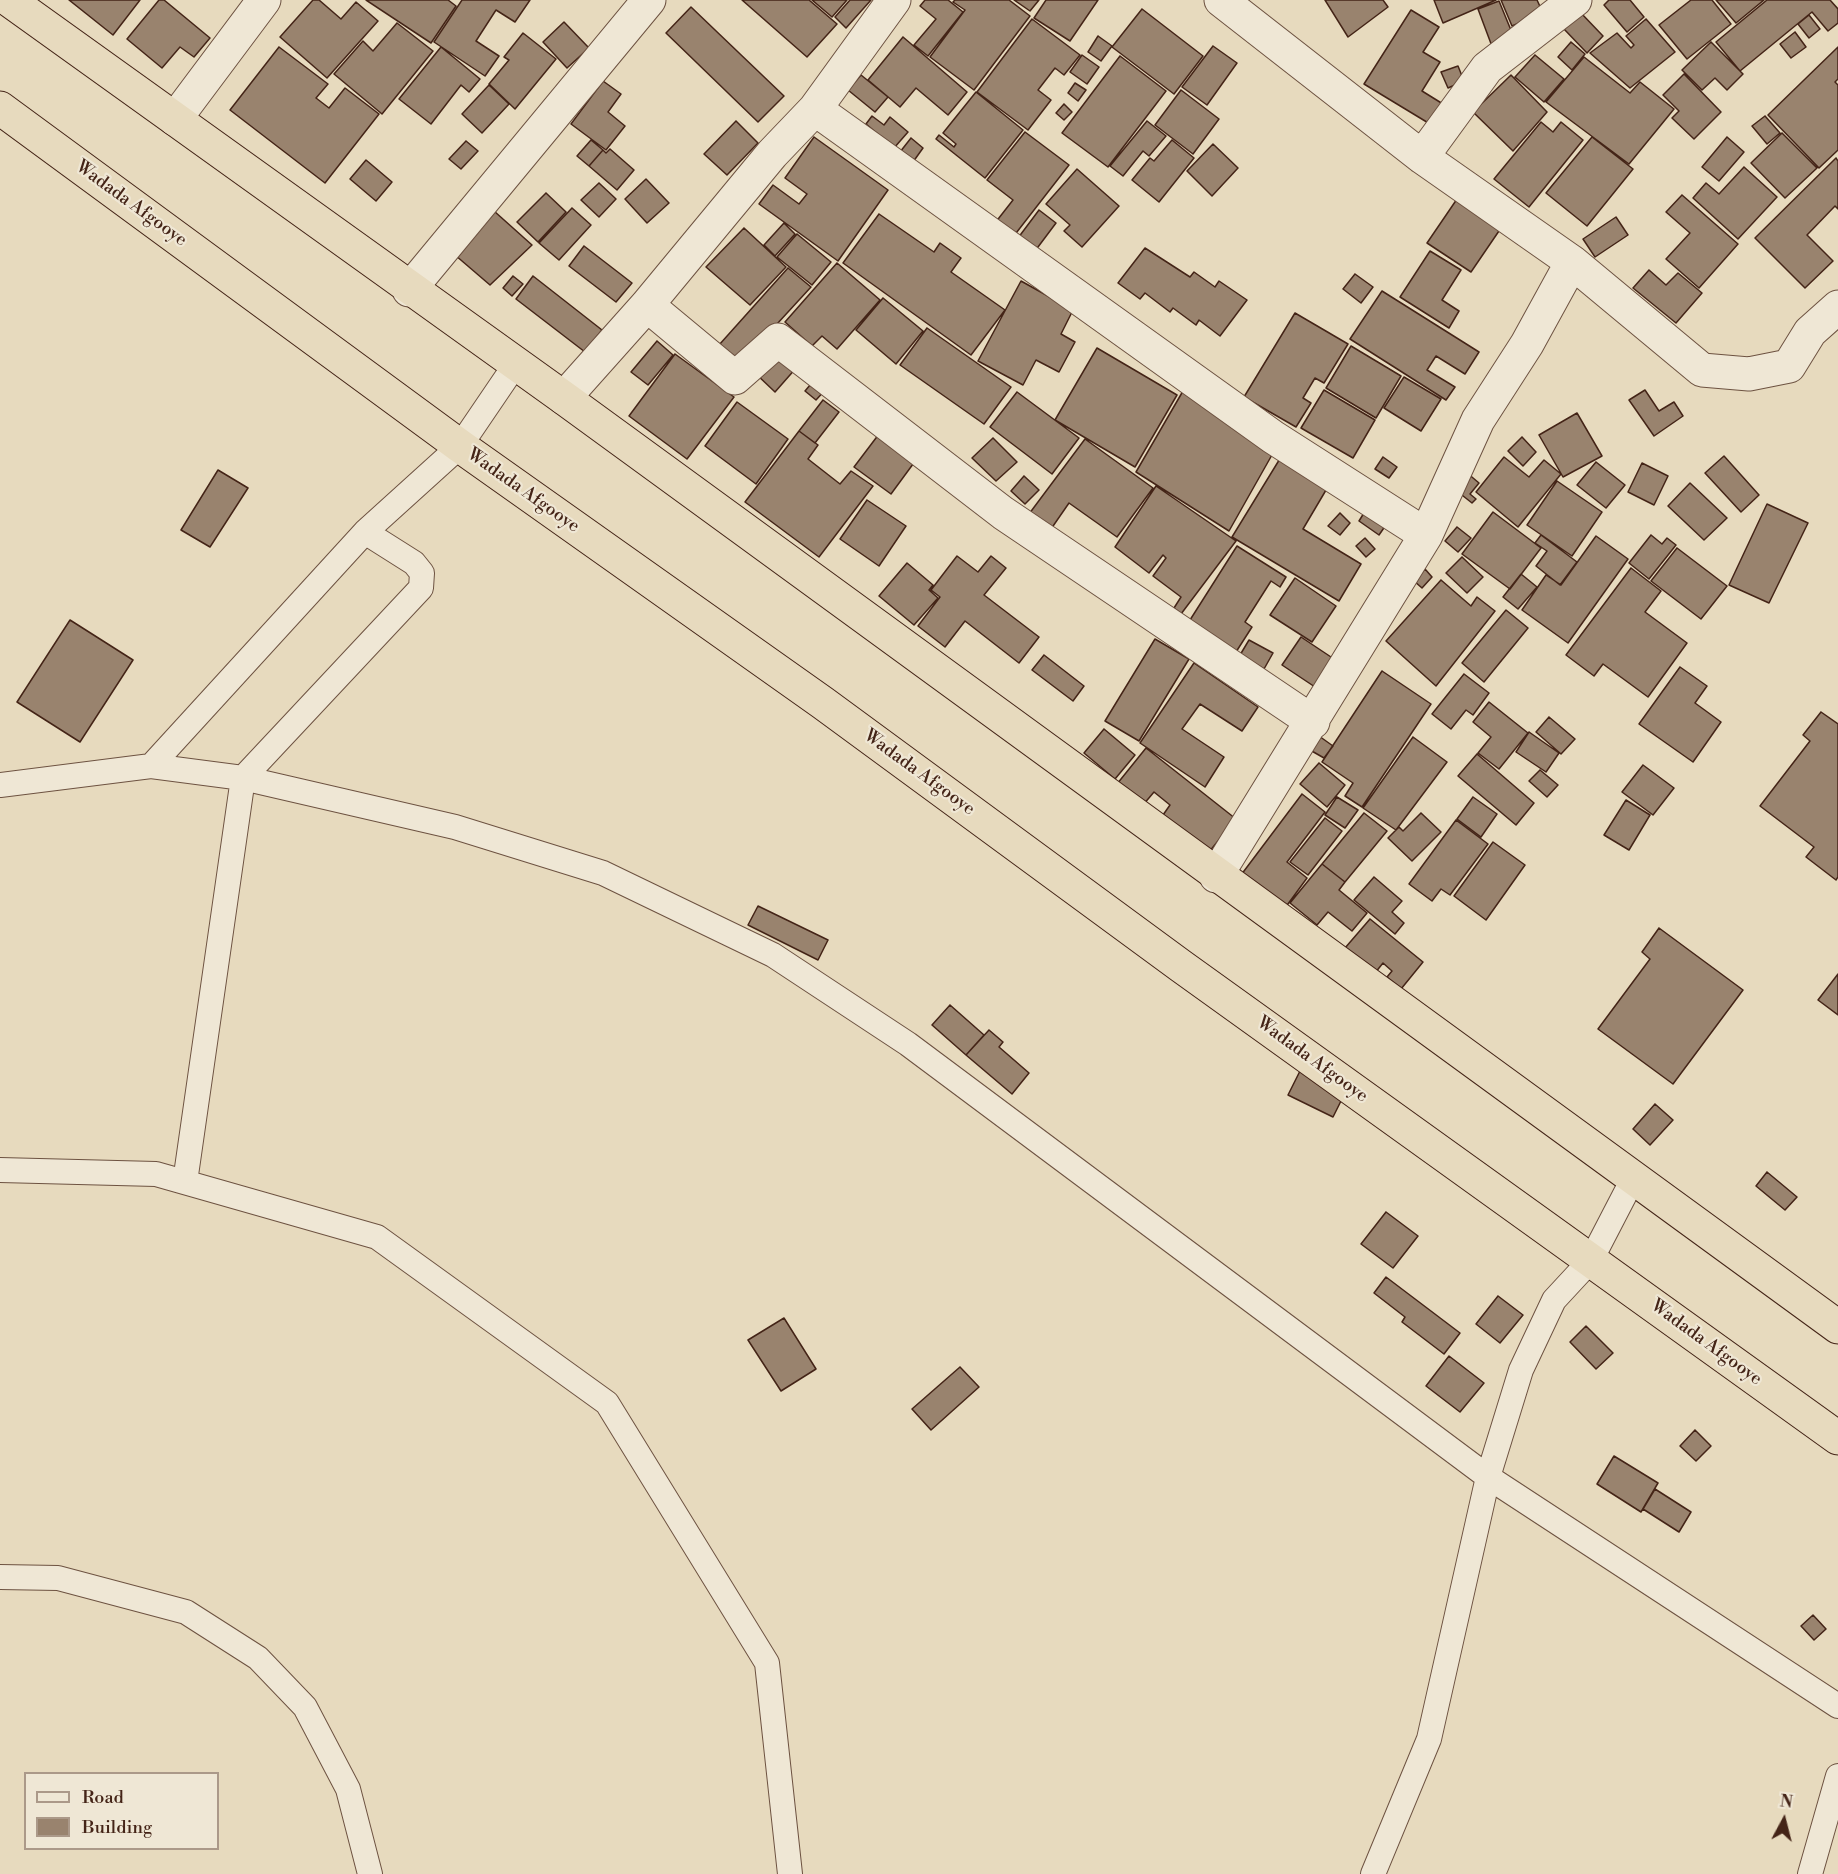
<!DOCTYPE html>
<style>
body{margin:0}
#map{position:relative;width:1838px;height:1874px;overflow:hidden;background:#e7dabe;font-family:"Libre Bodoni",serif}
canvas{display:block}
.legend{position:absolute;left:24px;top:1772px;width:195px;height:78px;box-sizing:border-box;background:#efe7d5;border:2px solid #ab9989;margin:0;padding:8px 10px;list-style:none;font-size:18px;color:#442417}
.legend li{display:flex;align-items:center;gap:12px;height:30px}
.legend b{width:30px;border:2px solid #ab9989}
.north{position:absolute;left:1754px;top:1790px;width:60px;height:60px;-webkit-text-stroke:4px #efe7d5;paint-order:stroke;rotate:7deg;font-size:16px;font-weight:700;line-height:24px;text-align:center;color:#442417}
.north::after{content:'';display:block;margin:auto;width:21px;height:27px;background:#442417;clip-path:polygon(50% 0,100% 100%,50% 72%,0 100%)}
</style>
<div id="map">
<canvas width="1838" height="1874"></canvas>
<ul class="legend">
<li><b style="height:8px;background:#efe7d5"></b>Road</li>
<li><b style="height:16px;background:#99836e"></b>Building</li>
</ul>
<div class="north">N</div>
</div>
<script>
const g = document.querySelector('canvas').getContext('2d');
g.lineJoin = 'round';
function fillPath(path, color) { g.fillStyle = color; g.fill(path, 'evenodd'); }
const toPath = rows => new Path2D(rows.map(r => 'M' + r).join(''));
function trace(path, color, width, dash) { g.strokeStyle = color; g.lineWidth = width; g.lineCap = dash ? 'butt' : 'round'; g.setLineDash(dash || []); g.stroke(path); }
function drawText(font, color, halo, rows, align = 'center') {
  g.font = font + ' "Libre Bodoni",serif'; g.lineWidth = 4.5; g.setLineDash([]); g.textBaseline = 'middle'; g.strokeStyle = halo; g.fillStyle = color; for (const [text, x, y, turn = 0] of rows) {
    g.save(); g.translate(x, y); g.rotate((+turn || 0) * Math.PI / 180); g.textAlign = isNaN(turn) ? turn : align; if (halo) g.strokeText(text, 0, 0); g.fillText(text, 0, 0); g.restore();
  }
}
const building = toPath([
 [69,0,140,0,113,35,69,0],
 [159,0,164,0,210,38,194,57,180,47,162,68,127,39,159,0],
 [313,0,319,0,341,19,356,2,378,21,327,78,280,37,313,0],
 [366,0,448,0,456,6,431,43,366,0],
 [462,0,530,0,515,22,496,10,476,41,499,56,485,76,434,42,462,0],
 [742,0,809,0,837,24,807,57,742,0],
 [812,0,847,0,832,17,812,0],
 [850,0,871,0,846,28,835,17,850,0],
 [925,0,948,0,963,12,928,56,914,45,936,19,920,6,925,0],
 [955,0,1009,0,1030,16,974,90,930,57,965,10,953,2,955,0],
 [1014,0,1039,0,1030,11,1014,0],
 [1046,0,1098,0,1070,41,1034,18,1046,0],
 [1325,0,1383,0,1388,7,1348,37,1325,0],
 [1434,0,1496,0,1443,23,1434,0],
 [1501,0,1537,0,1543,13,1512,26,1501,0],
 [1609,0,1630,0,1644,17,1627,32,1604,5,1609,0],
 [1691,0,1712,0,1731,24,1687,59,1659,25,1691,0],
 [1716,0,1764,0,1736,23,1716,0],
 [1767,0,1830,0,1838,9,1838,23,1828,31,1812,12,1740,71,1716,42,1767,0],
 [1499,1,1515,40,1493,49,1478,9,1499,1],
 [691,7,784,96,758,122,666,33,691,7],
 [1142,9,1203,56,1174,94,1112,47,1142,9],
 [1411,10,1439,27,1423,52,1440,62,1422,91,1443,104,1430,124,1364,84,1411,10],
 [1580,12,1603,36,1587,53,1563,28,1580,12],
 [1809,15,1820,29,1809,38,1798,24,1809,15],
 [1032,19,1080,55,1064,75,1055,68,1038,90,1051,100,1028,130,977,92,1032,19],
 [1646,19,1675,52,1630,88,1590,53,1617,33,1631,48,1634,45,1626,36,1646,19],
 [564,22,589,48,567,68,543,42,564,22],
 [397,23,433,51,382,114,334,74,363,41,373,51,397,23],
 [1795,32,1806,47,1791,58,1780,44,1795,32],
 [523,33,556,59,515,109,489,84,509,60,504,57,523,33],
 [1098,36,1112,46,1101,61,1088,52,1098,36],
 [903,37,967,92,948,115,916,88,900,107,868,80,903,37],
 [1571,42,1585,54,1572,70,1558,57,1571,42],
 [1711,42,1743,74,1727,90,1715,78,1702,90,1682,70,1711,42],
 [1213,46,1237,63,1207,105,1182,87,1213,46],
 [279,47,328,84,316,98,329,108,345,88,379,114,325,183,230,110,279,47],
 [441,47,480,79,469,92,461,85,431,124,399,99,441,47],
 [1838,47,1838,79,1835,82,1838,85,1838,150,1819,168,1768,115,1838,47],
 [1082,55,1099,67,1087,84,1070,72,1082,55],
 [1535,55,1564,79,1544,102,1515,77,1535,55],
 [1120,56,1166,91,1108,167,1062,133,1120,56],
 [1584,57,1630,93,1640,82,1674,109,1629,164,1546,102,1584,57],
 [1458,66,1464,81,1448,88,1441,72,1458,66],
 [1684,74,1721,112,1694,139,1672,118,1679,111,1663,95,1684,74],
 [861,75,888,97,875,112,848,90,861,75],
 [1511,75,1547,112,1513,151,1473,112,1511,75],
 [603,81,621,94,608,112,625,126,606,150,571,124,603,81],
 [1075,83,1086,90,1078,101,1068,93,1075,83],
 [489,85,509,104,482,133,462,114,489,85],
 [1181,90,1219,119,1193,154,1155,125,1181,90],
 [976,92,1023,130,985,178,936,139,939,135,954,147,956,144,943,133,976,92],
 [1064,104,1072,112,1064,120,1056,113,1064,104],
 [872,116,884,125,890,117,908,132,894,148,866,124,872,116],
 [1765,116,1780,133,1767,144,1752,126,1765,116],
 [736,121,758,143,727,175,704,154,736,121],
 [1147,121,1166,136,1149,156,1143,151,1123,176,1110,166,1147,121],
 [1541,122,1553,132,1561,122,1583,140,1529,207,1494,179,1541,122],
 [1025,132,1069,165,1013,237,995,223,1013,200,987,180,1025,132],
 [1782,133,1817,168,1785,198,1751,163,1782,133],
 [814,137,888,190,838,261,759,204,773,185,799,204,807,194,785,178,814,137],
 [1592,137,1633,169,1587,226,1546,193,1592,137],
 [1727,137,1744,152,1719,181,1702,167,1727,137],
 [911,138,923,148,913,162,900,152,911,138],
 [591,140,603,150,589,166,577,156,591,140],
 [1172,140,1194,158,1159,202,1132,180,1150,158,1154,161,1172,140],
 [466,141,478,151,461,169,449,159,466,141],
 [1213,144,1238,168,1212,196,1187,171,1213,144],
 [610,149,634,170,617,190,589,166,603,150,606,153,610,149],
 [1836,158,1838,161,1838,209,1835,206,1807,235,1833,261,1805,288,1755,238,1836,158],
 [366,160,392,182,376,201,350,179,366,160],
 [1744,167,1777,197,1738,239,1693,198,1706,183,1719,194,1744,167],
 [1077,169,1119,206,1082,247,1064,231,1070,225,1046,204,1077,169],
 [646,179,669,203,647,223,625,199,646,179],
 [599,183,616,199,599,217,581,200,599,183],
 [546,193,566,212,538,242,517,222,546,193],
 [1682,195,1738,244,1699,288,1666,259,1690,233,1666,212,1682,195],
 [1457,199,1501,228,1471,272,1427,243,1457,199],
 [572,208,591,225,559,260,539,243,572,208],
 [1039,210,1056,223,1035,251,1018,238,1039,210],
 [494,211,532,245,490,285,455,255,494,211],
 [879,214,934,252,940,243,961,258,951,272,1005,310,971,355,843,263,879,214],
 [1616,217,1628,235,1595,257,1583,239,1616,217],
 [784,223,795,234,775,256,764,245,784,223],
 [744,228,786,267,750,305,706,267,744,228],
 [797,234,831,262,812,285,777,257,797,234],
 [584,246,632,283,616,302,569,266,584,246],
 [1145,248,1190,277,1194,272,1215,287,1219,281,1247,300,1220,336,1199,320,1196,325,1173,308,1170,312,1145,293,1140,299,1118,283,1145,248],
 [1430,251,1461,270,1442,300,1459,311,1449,328,1400,297,1430,251],
 [837,263,880,300,837,349,822,336,812,346,785,322,837,263],
 [788,268,811,287,742,362,719,345,788,268],
 [1649,270,1666,285,1678,273,1702,293,1676,323,1633,288,1649,270],
 [1355,274,1373,287,1361,303,1343,289,1355,274],
 [513,276,523,284,512,296,503,288,513,276],
 [533,276,602,330,585,352,516,299,533,276],
 [1021,281,1073,310,1061,334,1075,342,1059,372,1036,360,1023,385,978,361,1021,281],
 [1382,291,1479,352,1465,374,1436,356,1427,370,1455,387,1446,400,1350,339,1382,291],
 [883,298,923,331,896,364,856,330,883,298],
 [1295,313,1348,344,1324,383,1315,378,1303,398,1311,403,1296,427,1244,397,1295,313],
 [927,328,1011,387,984,424,900,365,927,328],
 [657,341,673,355,648,385,631,372,657,341],
 [1351,346,1401,376,1376,418,1326,388,1351,346],
 [1097,348,1177,395,1135,467,1055,420,1097,348],
 [776,349,797,367,775,392,755,373,776,349],
 [675,354,734,397,687,459,629,416,675,354],
 [1404,377,1441,399,1421,431,1384,408,1404,377],
 [816,378,827,388,816,400,805,391,816,378],
 [1324,390,1375,420,1353,458,1301,428,1324,390],
 [1645,390,1659,411,1674,402,1683,416,1654,436,1629,400,1645,390],
 [1183,391,1277,446,1229,531,1136,472,1183,391],
 [1017,392,1079,438,1052,474,990,427,1017,392],
 [823,400,839,412,815,443,799,431,823,400],
 [737,402,788,439,756,484,705,446,737,402],
 [1577,413,1602,456,1563,477,1539,435,1577,413],
 [799,431,818,445,808,459,840,484,851,471,873,486,819,557,745,502,799,431],
 [879,434,916,460,891,494,854,467,879,434],
 [1522,437,1536,452,1523,466,1508,451,1522,437],
 [993,438,1017,462,996,481,972,458,993,438],
 [1085,439,1153,488,1117,537,1069,503,1051,529,1029,514,1085,439],
 [1724,456,1759,495,1741,512,1705,473,1724,456],
 [1281,457,1329,485,1303,529,1361,564,1339,601,1232,537,1281,457],
 [1383,457,1397,467,1389,478,1375,469,1383,457],
 [1504,457,1529,477,1544,460,1561,474,1518,527,1476,492,1504,457],
 [1596,462,1625,485,1606,508,1577,485,1596,462],
 [1642,463,1668,476,1654,505,1628,492,1642,463],
 [218,470,248,488,210,547,181,530,218,470],
 [1466,472,1479,483,1470,494,1476,499,1472,503,1453,488,1466,472],
 [1024,476,1039,490,1025,504,1011,491,1024,476],
 [1557,481,1602,512,1572,556,1527,525,1557,481],
 [1690,483,1727,518,1704,540,1668,506,1690,483],
 [1156,486,1236,541,1181,614,1174,608,1181,597,1153,576,1166,558,1163,555,1149,573,1115,547,1156,486],
 [867,500,906,526,879,566,840,539,867,500],
 [1767,504,1808,523,1769,603,1729,585,1767,504],
 [1367,508,1388,522,1379,535,1359,521,1367,508],
 [1493,512,1541,548,1510,589,1462,554,1493,512],
 [1340,513,1350,523,1340,535,1328,526,1340,513],
 [1457,527,1471,538,1458,552,1445,541,1457,527],
 [1541,535,1577,562,1560,585,1536,566,1547,551,1535,543,1541,535],
 [1651,535,1662,544,1667,538,1676,545,1649,579,1629,563,1651,535],
 [1596,536,1628,559,1568,643,1522,610,1546,575,1561,585,1596,536],
 [1365,538,1375,549,1366,557,1356,546,1365,538],
 [1237,546,1286,577,1280,587,1271,581,1245,622,1252,627,1236,652,1190,620,1237,546],
 [1677,548,1727,586,1701,619,1651,581,1677,548],
 [957,556,978,572,991,556,1006,568,984,595,1039,637,1019,663,965,621,945,647,918,626,940,597,931,590,957,556],
 [1462,557,1483,577,1467,593,1446,573,1462,557],
 [907,563,933,585,929,590,938,598,914,625,879,596,907,563],
 [1631,568,1661,591,1645,612,1687,643,1648,697,1603,664,1594,676,1566,655,1631,568],
 [1425,569,1432,577,1422,588,1414,581,1425,569],
 [1521,574,1537,587,1518,609,1503,597,1521,574],
 [1295,578,1336,606,1312,642,1270,615,1295,578],
 [1441,580,1471,606,1477,597,1495,611,1436,686,1386,641,1441,580],
 [1506,610,1528,628,1484,682,1462,663,1506,610],
 [70,620,133,660,80,742,17,702,70,620],
 [1301,637,1334,659,1315,687,1282,665,1301,637],
 [1155,639,1189,659,1139,741,1105,721,1155,639],
 [1249,640,1273,653,1264,669,1240,655,1249,640],
 [1044,655,1084,686,1073,701,1032,670,1044,655],
 [1194,663,1258,707,1242,731,1200,704,1182,729,1224,757,1205,787,1140,743,1194,663],
 [1680,667,1707,686,1695,703,1721,722,1693,762,1639,724,1680,667],
 [1382,671,1431,704,1362,807,1345,796,1353,783,1322,762,1382,671],
 [1464,674,1489,693,1473,715,1466,710,1451,729,1432,714,1464,674],
 [1489,702,1528,733,1499,769,1478,753,1491,737,1473,722,1489,702],
 [1821,712,1838,724,1838,877,1836,880,1806,857,1814,847,1760,806,1810,741,1803,735,1821,712],
 [1549,717,1575,739,1561,754,1536,732,1549,717],
 [1104,729,1135,755,1115,779,1084,753,1104,729],
 [1529,732,1559,753,1546,772,1516,752,1529,732],
 [1319,736,1333,746,1324,758,1310,750,1319,736],
 [1413,737,1447,762,1396,830,1363,808,1413,737],
 [1146,748,1236,819,1209,852,1163,815,1170,805,1154,792,1143,805,1117,784,1146,748],
 [1477,754,1534,803,1516,825,1458,776,1477,754],
 [1319,763,1345,785,1327,807,1300,784,1319,763],
 [1643,765,1674,788,1653,815,1622,792,1643,765],
 [1540,770,1558,785,1547,797,1529,781,1540,770],
 [1302,794,1325,812,1287,862,1307,878,1285,908,1241,875,1302,794],
 [1337,797,1358,810,1345,828,1325,815,1337,797],
 [1473,797,1497,814,1481,837,1457,819,1473,797],
 [1626,800,1650,815,1629,850,1604,835,1626,800],
 [1364,813,1387,831,1345,882,1322,864,1364,813],
 [1421,813,1441,832,1412,861,1388,838,1399,827,1403,831,1421,813],
 [1325,818,1342,831,1308,875,1290,862,1325,818],
 [1456,820,1488,844,1450,895,1441,889,1432,901,1409,884,1456,820],
 [1493,842,1525,865,1486,920,1454,896,1493,842],
 [1322,864,1345,882,1339,890,1367,913,1352,931,1328,912,1317,925,1290,903,1322,864],
 [1374,877,1402,901,1392,912,1404,923,1395,934,1354,900,1374,877],
 [758,906,828,940,818,960,748,925,758,906],
 [1370,919,1423,962,1401,989,1387,977,1392,971,1383,963,1375,973,1345,948,1370,919],
 [1659,928,1743,990,1673,1084,1598,1029,1650,959,1642,952,1659,928],
 [1838,974,1838,1015,1818,1000,1838,974],
 [950,1005,984,1035,966,1055,932,1025,950,1005],
 [989,1030,1003,1042,999,1047,1029,1073,1012,1094,966,1055,989,1030],
 [1300,1071,1345,1093,1333,1117,1288,1095,1300,1071],
 [1655,1104,1673,1120,1650,1145,1633,1129,1655,1104],
 [1767,1172,1797,1197,1785,1210,1756,1186,1767,1172],
 [1386,1212,1418,1236,1393,1268,1361,1244,1386,1212],
 [1386,1277,1460,1333,1444,1354,1402,1322,1405,1317,1374,1293,1386,1277],
 [1498,1296,1523,1315,1500,1343,1476,1324,1498,1296],
 [784,1318,816,1369,781,1391,748,1340,784,1318],
 [1586,1326,1613,1353,1596,1369,1570,1342,1586,1326],
 [1449,1356,1484,1383,1460,1412,1426,1386,1449,1356],
 [960,1367,979,1387,931,1430,912,1409,960,1367],
 [1695,1430,1711,1446,1696,1461,1680,1446,1695,1430],
 [1614,1456,1658,1483,1641,1512,1597,1484,1614,1456],
 [1655,1489,1691,1512,1679,1532,1643,1509,1655,1489],
 [1813,1615,1826,1629,1814,1640,1801,1626,1813,1615]
]);
fillPath(building, '#99836e');
trace(building, '#442417', 1.5);
const lane = toPath([
 [151,766,365,532,460,446,515,365],
 [0,785,151,766,243,778,455,827,603,873,773,955,908,1044,1488,1477,1838,1706],
 [0,1170,156,1174,377,1237,607,1403,767,1663,790,1874],
 [185,1182,243,778,421,588,422,573,414,563,365,532],
 [0,1577,58,1578,186,1612,258,1658,305,1707,348,1789,370,1874],
 [1373,1874,1429,1739,1488,1477,1521,1370,1554,1300,1591,1260,1634,1177],
 [1810,1874,1838,1776]
]);
const street = toPath([
 [815,109,1273,437,1426,535],
 [175,119,264,0],
 [1422,157,1487,68,1575,0],
 [1572,262,1702,370,1749,374,1789,366,1810,332,1838,307],
 [409,290,649,0],
 [647,305,735,378,778,340,1003,513,1313,722],
 [564,398,647,305,772,154,815,109,894,0],
 [1216,876,1426,535,1478,420,1527,344,1572,262,1422,157,1221,0]
]);
const highway = toPath([
 [9,0,564,398,1838,1327],
 [0,108,460,446,823,703,1181,966,1838,1438]
]);
trace(lane, '#6d5241', 26);
trace(street, '#6d5241', 35);
trace(highway, '#442417', 35);
trace(lane, '#efe7d5', 24);
trace(street, '#efe7d5', 33);
trace(highway, '#e7dabe', 33);
drawText('18px', '#442417', '#efe7d5', [
 ["Wadada Afgooye",131,204,36],
 ["Wadada Afgooye",523,491,35],
 ["Wadada Afgooye",919,773,36],
 ["Wadada Afgooye",1312,1060,36],
 ["Wadada Afgooye",1706,1343,36]
]);
</script>
